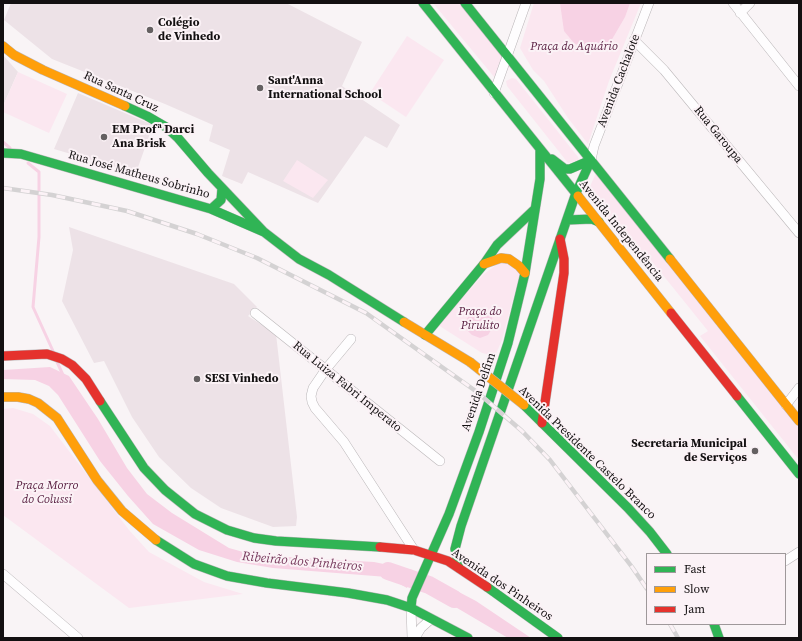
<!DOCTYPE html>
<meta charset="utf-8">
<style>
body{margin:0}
#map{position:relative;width:802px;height:641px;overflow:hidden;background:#f9f4f6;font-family:"Source Serif 4",serif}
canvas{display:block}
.frame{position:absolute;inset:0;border:4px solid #131011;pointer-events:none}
.legend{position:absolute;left:646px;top:553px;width:140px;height:72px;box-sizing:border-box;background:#fbf2f6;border:1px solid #9e989a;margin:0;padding:5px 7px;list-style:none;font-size:12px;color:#131011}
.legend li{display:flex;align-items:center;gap:8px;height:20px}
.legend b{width:20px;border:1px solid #9e989a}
</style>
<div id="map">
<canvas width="802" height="641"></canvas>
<div class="frame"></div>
<ul class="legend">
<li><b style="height:5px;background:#30b455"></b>Fast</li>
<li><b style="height:5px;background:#ff9f0a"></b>Slow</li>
<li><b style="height:5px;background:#e5322d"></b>Jam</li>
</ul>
</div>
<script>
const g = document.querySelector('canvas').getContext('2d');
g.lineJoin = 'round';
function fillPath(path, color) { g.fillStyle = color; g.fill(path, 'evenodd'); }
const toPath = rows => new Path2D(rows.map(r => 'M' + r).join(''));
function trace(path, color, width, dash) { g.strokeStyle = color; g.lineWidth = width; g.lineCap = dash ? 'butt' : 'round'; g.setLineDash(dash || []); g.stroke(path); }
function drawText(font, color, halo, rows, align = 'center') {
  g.font = font + ' "Source Serif 4",serif'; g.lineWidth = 4; g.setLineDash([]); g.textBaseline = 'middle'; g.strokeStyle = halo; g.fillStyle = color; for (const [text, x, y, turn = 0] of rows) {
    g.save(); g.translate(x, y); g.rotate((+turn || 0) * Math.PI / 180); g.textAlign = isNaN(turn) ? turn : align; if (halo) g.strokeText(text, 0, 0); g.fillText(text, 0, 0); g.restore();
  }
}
fillPath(toPath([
 [11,3,286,3,362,42,342,86,400,125,387,148,365,136,318,203,248,172,242,184,222,176,230,150,209,141,213,125,165,104,52,59,4,20],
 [3,55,18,72,3,106],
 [78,93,153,125,136,173,54,149],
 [69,227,234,284,257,307,248,316,276,334,297,517,296,526,273,527,221,508,191,488,159,457,132,417,104,361,94,363,62,301,73,250]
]), '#ede2e7');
fillPath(toPath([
 [433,3,460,3,504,56,495,78],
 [534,3,641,3,609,81,588,144,568,118,544,81,533,70,520,48],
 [407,36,444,60,406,117,370,93],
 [18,72,67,94,49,133,3,112,3,106],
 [512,78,516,79,578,157,579,160,568,163,507,86,506,81],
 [297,160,328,180,313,198,283,181],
 [596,173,799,426,799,460,700,336,708,331,650,259,642,262,587,193],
 [503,262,518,268,519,276,502,340,495,356,482,353,438,325,484,274,496,265],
 [13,408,33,414,50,426,129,530,149,552,204,582,243,594,129,608,3,515,3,409]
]), '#fbe7f0');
fillPath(toPath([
 [560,3,630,3,625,17,611,41,605,46,589,47,581,47,574,43,564,31],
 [483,310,492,316,493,327,488,335,480,338,472,335,466,329,466,320,472,312],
 [50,367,69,376,98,419,127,468,147,494,172,513,229,548,254,555,374,562,413,570,407,588,387,577,273,568,237,562,199,550,153,524,128,496,100,461,58,395,49,386,35,380,3,379,3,370],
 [436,580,476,601,531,638,508,638,430,592]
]), '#f7d2e4');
trace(toPath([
 [3,142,10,148],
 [28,163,39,172,39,237,33,307,53,351],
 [57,362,63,375]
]), '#f7d2e4', 3);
trace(toPath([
 [388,571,429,585,454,599]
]), '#f7d2e4', 18);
const street = toPath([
 [733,3,799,86],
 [740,13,750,3],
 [634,40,664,70,799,233],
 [494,93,526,3],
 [591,160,594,146,649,3],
 [255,313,440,461],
 [351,339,326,369,313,388,311,396,312,402,315,408,344,442,355,459,414,550],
 [786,405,799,388],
 [785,561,799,552],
 [3,574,78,638],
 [411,608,412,638],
 [415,638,421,628,431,619]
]);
const fast = toPath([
 [423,3,578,196],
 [465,3,670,259],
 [125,106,147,116,166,127,178,138,208,173,263,231],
 [3,153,21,154,211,209,264,232,299,259,329,275,404,322],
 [552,159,565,169,570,169,591,160],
 [211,209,221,200,222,188],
 [567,220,592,219,599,222],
 [425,335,484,264,497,245,535,209],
 [737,396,799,474],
 [100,401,144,468,165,490,195,514,227,530,254,538,276,541,380,547],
 [524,405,628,508,650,532,667,554],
 [156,540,194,564,227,576,267,583,348,593,387,600,411,608,468,638],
 [459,568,455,549,461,526,576,193,591,160],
 [487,587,558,638],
 [411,608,412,598,449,514,479,432,508,343,525,273,540,179,540,150],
 [714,624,719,638]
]);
const slow = toPath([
 [3,46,14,55,43,70,125,106],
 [578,196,671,313],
 [670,259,799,421],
 [484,264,501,258,509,259,519,266,525,273],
 [404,322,470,362],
 [3,397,18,397,29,399,38,403,57,418,97,480,122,511,156,540]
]);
const jam = toPath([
 [671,313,737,396],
 [3,356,47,354,62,359,72,365,86,379,100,401],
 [542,423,564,273,564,259,560,239],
 [380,547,414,550,448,561,487,587]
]);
trace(street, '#bab6b8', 10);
trace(fast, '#bab6b8', 10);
trace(slow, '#bab6b8', 10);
trace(jam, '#bab6b8', 10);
trace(street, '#fefdfe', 9);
trace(fast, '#30b455', 9);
trace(slow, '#ff9f0a', 9);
trace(jam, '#e5322d', 9);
const rail = toPath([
 [3,188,52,195,127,211,197,234,257,258,366,313,477,392,522,431,550,460,632,567,647,589],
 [670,624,678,638]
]);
trace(rail, '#d4d2d3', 4.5);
trace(rail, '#fbf2f6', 3, [9]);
const slowBridge = toPath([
 [470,362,524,405]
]);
trace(slowBridge, '#bab6b8', 10, []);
trace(slowBridge, '#ff9f0a', 9);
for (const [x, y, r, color] of [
 [150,30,4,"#646061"],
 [260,88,4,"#646061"],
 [104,137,4,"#646061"],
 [197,379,4,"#646061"],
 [755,451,4,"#646061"]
]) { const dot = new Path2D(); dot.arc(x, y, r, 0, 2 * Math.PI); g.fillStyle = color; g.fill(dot); trace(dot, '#fbf2f6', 1.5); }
drawText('bold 12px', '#131011', '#fbf2f6', [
 ["Colégio",158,23],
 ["de Vinhedo",158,37],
 ["Sant'Anna",268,81],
 ["International School",268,95],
 ["EM Profª Darci",112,130],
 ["Ana Brisk",112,144],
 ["SESI Vinhedo",205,379],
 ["Secretaria Municipal",747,444,"right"],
 ["de Serviços",747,458,"right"]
], 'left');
drawText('italic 12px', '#581e40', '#fbf2f6', [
 ["Praça do Aquário",574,47],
 ["Praça do",480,312],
 ["Pirulito",480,326],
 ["Praça Morro",47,486],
 ["do Colussi",47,500]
]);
drawText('12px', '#131011', '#fbf2f6', [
 ["Avenida Cachalote",619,81,-69],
 ["Rua Santa Cruz",121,92,25],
 ["Rua Garoupa",718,135,51],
 ["Rua José Matheus Sobrinho",139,175,16],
 ["Avenida Independência",621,231,51],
 ["Rua Luiza Fabri Imperato",347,387,39],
 ["Avenida Delfim",479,392,-71],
 ["Avenida Presidente Castelo Branco",587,453,44],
 ["Avenida dos Pinheiros",502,585,34]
]);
drawText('italic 13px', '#76385b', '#fbf2f6', [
 ["Ribeirão dos Pinheiros",302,562,5]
]);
</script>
